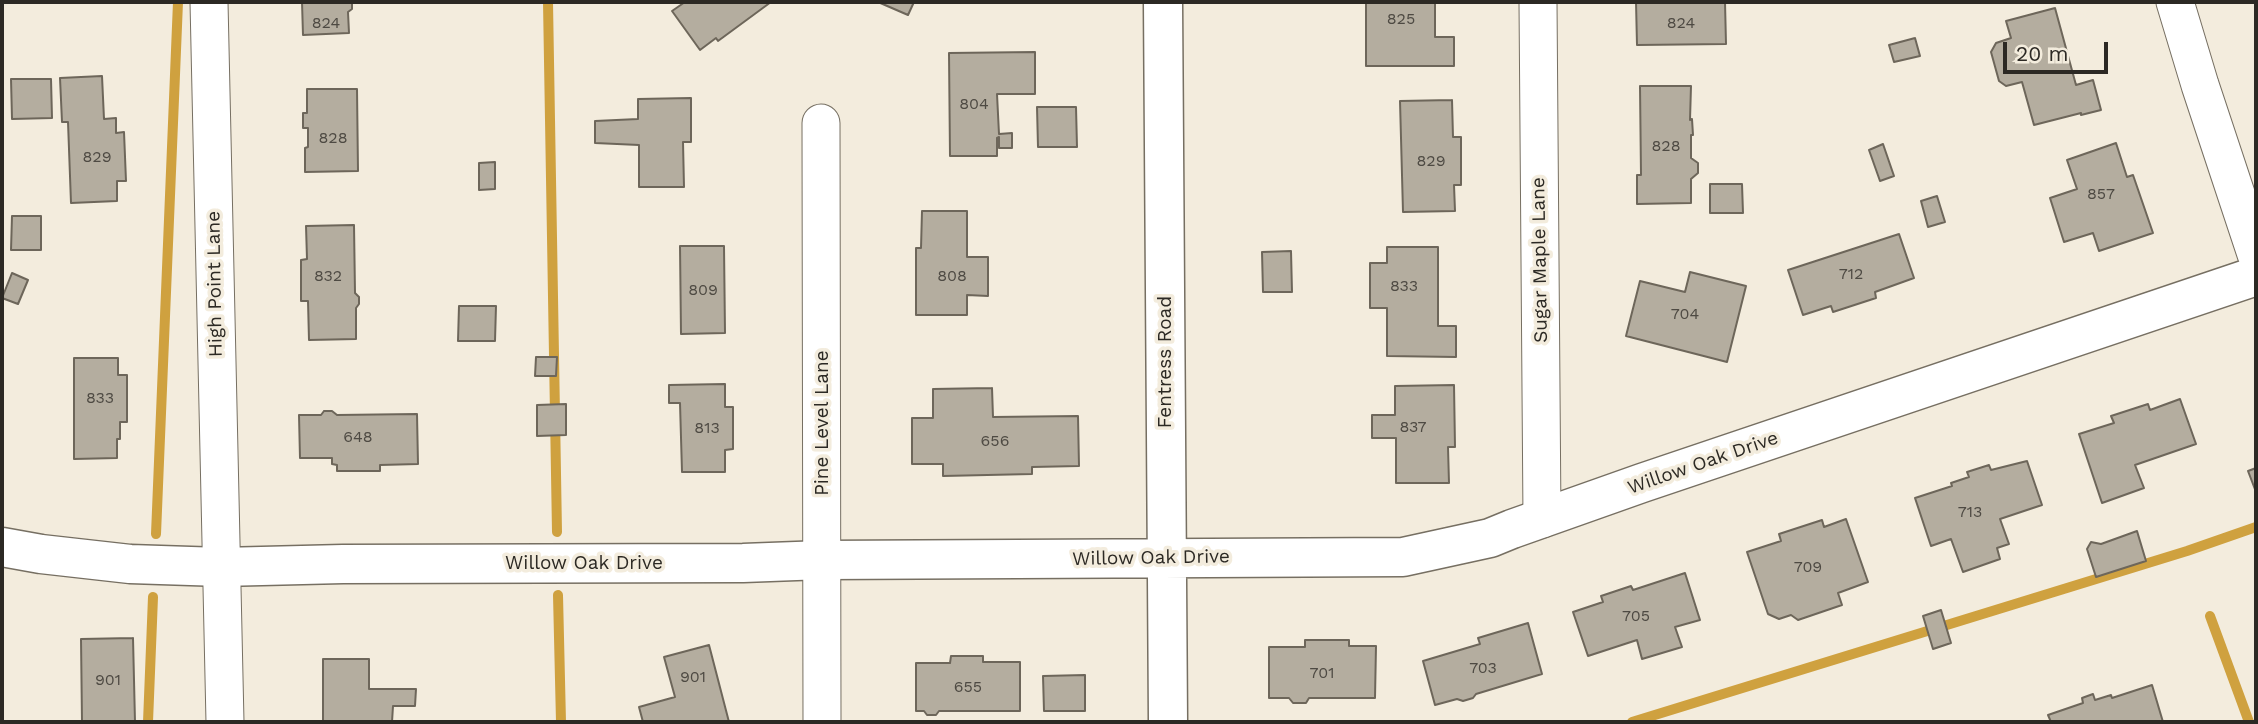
<!DOCTYPE html>
<style>
body{margin:0}
#map{position:relative;width:2258px;height:724px;overflow:hidden;background:#f3ecdd;font-family:"Work Sans",sans-serif}
canvas{display:block}
.frame{position:absolute;inset:0;border:4px solid #2c2924;pointer-events:none}
.scale{position:absolute;left:2003px;top:42px;width:105px;height:32px;box-sizing:border-box;border:4px solid #2c2924;border-top:0;padding-left:9px;font-size:21px;line-height:24px;white-space:nowrap;color:#2c2924;-webkit-text-stroke:5px #f3ecdd;paint-order:stroke}
</style>
<div id="map">
<canvas width="2258" height="724"></canvas>
<div class="frame"></div>
<div class="scale">20 m</div>
</div>
<script>
const g = document.querySelector('canvas').getContext('2d');
g.lineJoin = 'round';
const toPath = rows => new Path2D(rows.map(r => 'M' + r).join(''));
function trace(path, color, width, dash) { g.strokeStyle = color; g.lineWidth = width; g.lineCap = dash ? 'butt' : 'round'; g.setLineDash(dash || []); g.stroke(path); }
function fillPath(path, color) { g.fillStyle = color; g.fill(path, 'evenodd'); }
function drawText(font, color, halo, rows, align = 'center') {
  g.font = font + ' "Work Sans",sans-serif'; g.lineWidth = 7; g.setLineDash([]); g.textBaseline = 'middle'; g.strokeStyle = halo; g.fillStyle = color; for (const [text, x, y, turn = 0] of rows) {
    g.save(); g.translate(x, y); g.rotate((+turn || 0) * Math.PI / 180); g.textAlign = isNaN(turn) ? turn : align; if (halo) g.strokeText(text, 0, 0); g.fillText(text, 0, 0); g.restore();
  }
}
trace(toPath([
 [548,2,557,532],
 [156,534,178,2],
 [558,595,561,722],
 [2210,616,2249,722],
 [148,722,153,597],
 [1632,722,2187,551,2256,527]
]), '#cfa13f', 10);
const building = toPath([
 [302,2,352,2,352,9,348,12,349,33,303,35,302,2],
 [685,2,771,2,718,41,716,38,700,50,672,11,685,2],
 [878,2,914,2,908,15,878,2],
 [1366,2,1435,2,1435,37,1454,37,1454,66,1366,66,1366,2],
 [1636,2,1725,2,1726,44,1637,45,1636,2],
 [2055,8,2076,85,2093,80,2101,110,2081,115,2081,113,2034,125,2022,82,2006,86,1999,81,1991,52,1996,43,2011,38,2006,21,2055,8],
 [1915,38,1920,56,1894,62,1889,45,1915,38],
 [1035,52,1035,94,997,94,999,134,1012,133,1012,148,999,148,999,137,997,138,997,156,950,156,949,53,1035,52],
 [102,76,104,119,116,118,116,133,124,132,126,181,117,181,117,201,71,203,68,122,62,122,60,78,102,76],
 [11,79,51,79,52,118,12,119,11,79],
 [1640,86,1691,86,1690,120,1692,119,1693,135,1691,135,1691,158,1698,163,1698,173,1691,179,1691,203,1637,204,1637,175,1641,175,1640,86],
 [307,89,357,89,358,171,305,172,305,148,308,147,308,128,303,128,303,113,307,113,307,89],
 [691,98,691,142,683,142,684,187,639,187,639,145,595,143,595,121,638,119,638,99,691,98],
 [1452,100,1453,137,1461,137,1461,185,1454,185,1455,211,1403,212,1400,101,1452,100],
 [1037,107,1076,107,1077,147,1038,147,1037,107],
 [2116,143,2127,177,2133,175,2153,233,2099,251,2093,233,2064,242,2050,198,2077,189,2067,160,2116,143],
 [1883,144,1894,176,1880,181,1869,150,1883,144],
 [495,162,495,189,479,190,479,163,495,162],
 [1710,184,1742,184,1743,213,1710,213,1710,184],
 [1937,196,1945,222,1928,227,1921,201,1937,196],
 [922,211,967,211,967,257,988,257,988,296,967,295,967,315,916,315,916,248,921,248,922,211],
 [12,216,41,216,41,250,11,250,12,216],
 [354,225,355,293,359,297,359,304,356,308,356,339,309,340,308,301,301,301,301,260,307,259,306,226,354,225],
 [1899,234,1914,278,1875,292,1876,298,1833,312,1831,306,1803,315,1788,270,1899,234],
 [680,246,724,246,725,333,681,334,680,246],
 [1387,247,1438,247,1438,326,1456,326,1456,357,1387,356,1387,308,1370,308,1370,263,1387,263,1387,247],
 [1291,251,1292,292,1263,292,1262,252,1291,251],
 [1690,272,1746,286,1727,362,1626,336,1640,281,1685,292,1690,272],
 [12,273,28,280,18,304,2,298,12,273],
 [459,306,496,306,495,341,458,341,459,306],
 [536,357,557,357,556,376,535,376,536,357],
 [74,358,118,358,118,375,127,375,127,422,120,422,120,439,117,439,117,458,74,459,74,358],
 [725,384,725,407,733,407,733,449,725,450,725,472,682,472,680,403,669,403,669,385,725,384],
 [1454,385,1455,447,1448,447,1449,483,1396,483,1396,438,1372,438,1372,415,1395,415,1395,386,1454,385],
 [992,388,993,417,1078,416,1079,466,1032,467,1032,474,943,476,943,464,912,464,912,418,933,418,933,389,992,388],
 [2180,399,2196,444,2135,465,2144,488,2102,503,2079,434,2114,423,2111,416,2148,404,2150,410,2180,399],
 [566,404,566,435,537,436,537,405,566,404],
 [324,411,332,411,337,415,417,414,418,464,380,465,380,471,337,471,337,465,332,464,332,458,300,458,299,415,321,415,324,411],
 [2027,461,2042,505,2000,519,2009,544,1997,548,2000,559,1963,572,1951,539,1931,546,1915,498,1952,486,1951,483,1969,477,1967,472,1989,465,1991,470,2027,461],
 [2256,468,2256,492,2248,471,2256,468],
 [1846,519,1868,582,1838,593,1842,605,1798,620,1791,615,1779,619,1768,614,1747,552,1781,541,1779,534,1822,520,1824,527,1846,519],
 [2137,531,2146,561,2096,577,2087,549,2091,542,2101,544,2137,531],
 [1685,573,1700,620,1675,627,1682,647,1642,659,1637,640,1588,656,1573,612,1603,602,1601,596,1631,586,1633,590,1685,573],
 [1941,610,1951,643,1933,649,1923,616,1941,610],
 [1528,623,1542,674,1476,694,1473,698,1463,701,1457,699,1435,705,1423,661,1480,644,1478,638,1528,623],
 [133,638,135,722,82,722,81,639,133,638],
 [1305,640,1349,640,1349,646,1376,646,1375,698,1309,698,1306,703,1293,703,1289,698,1269,698,1269,647,1305,647,1305,640],
 [709,645,729,722,643,722,639,707,675,697,664,657,709,645],
 [951,656,983,656,983,662,1020,662,1020,711,939,711,936,715,927,715,924,711,916,711,916,663,950,663,951,656],
 [323,659,369,659,369,689,416,689,415,706,393,706,392,722,323,722,323,659],
 [1085,675,1085,711,1044,711,1043,676,1085,675],
 [2152,685,2163,722,2051,722,2048,715,2083,703,2082,698,2093,694,2095,700,2111,695,2112,698,2152,685]
]);
fillPath(building, '#b4ad9f');
trace(building, '#6d665a', 2);
const street = toPath([
 [209,2,225,722],
 [1538,2,1542,519],
 [2175,2,2200,85,2256,254],
 [821,123,822,722]
]);
const secondary = toPath([
 [1163,2,1168,722],
 [2,547,41,554,130,564,221,567,343,564,743,563,823,560,1403,557,1490,538,1512,529,1642,483,2256,276]
]);
trace(street, '#766f62', 39);
trace(secondary, '#766f62', 41);
trace(street, '#fff', 37);
trace(secondary, '#fff', 38);
drawText('16px', '#4e4a43', null, [
 ["825",1401,19],
 ["824",326,23],
 ["824",1681,23],
 ["804",974,104],
 ["828",333,138],
 ["828",1666,146],
 ["829",97,157],
 ["829",1431,161],
 ["857",2101,194],
 ["712",1851,274],
 ["832",328,276],
 ["808",952,276],
 ["833",1404,286],
 ["809",703,290],
 ["704",1685,314],
 ["833",100,398],
 ["837",1413,427],
 ["813",707,428],
 ["648",358,437],
 ["656",995,441],
 ["713",1970,512],
 ["709",1808,567],
 ["705",1636,616],
 ["703",1483,668],
 ["701",1322,673],
 ["901",693,677],
 ["901",108,680],
 ["655",968,687]
]);
drawText('19px', '#2c2924', '#f3ecdd', [
 ["Sugar Maple Lane",1540,260,-91],
 ["High Point Lane",215,284,-91],
 ["Fentress Road",1165,362,-90],
 ["Pine Level Lane",822,423,-90],
 ["Willow Oak Drive",1703,463,-19],
 ["Willow Oak Drive",1151,558,-1],
 ["Willow Oak Drive",584,563]
]);
</script>
